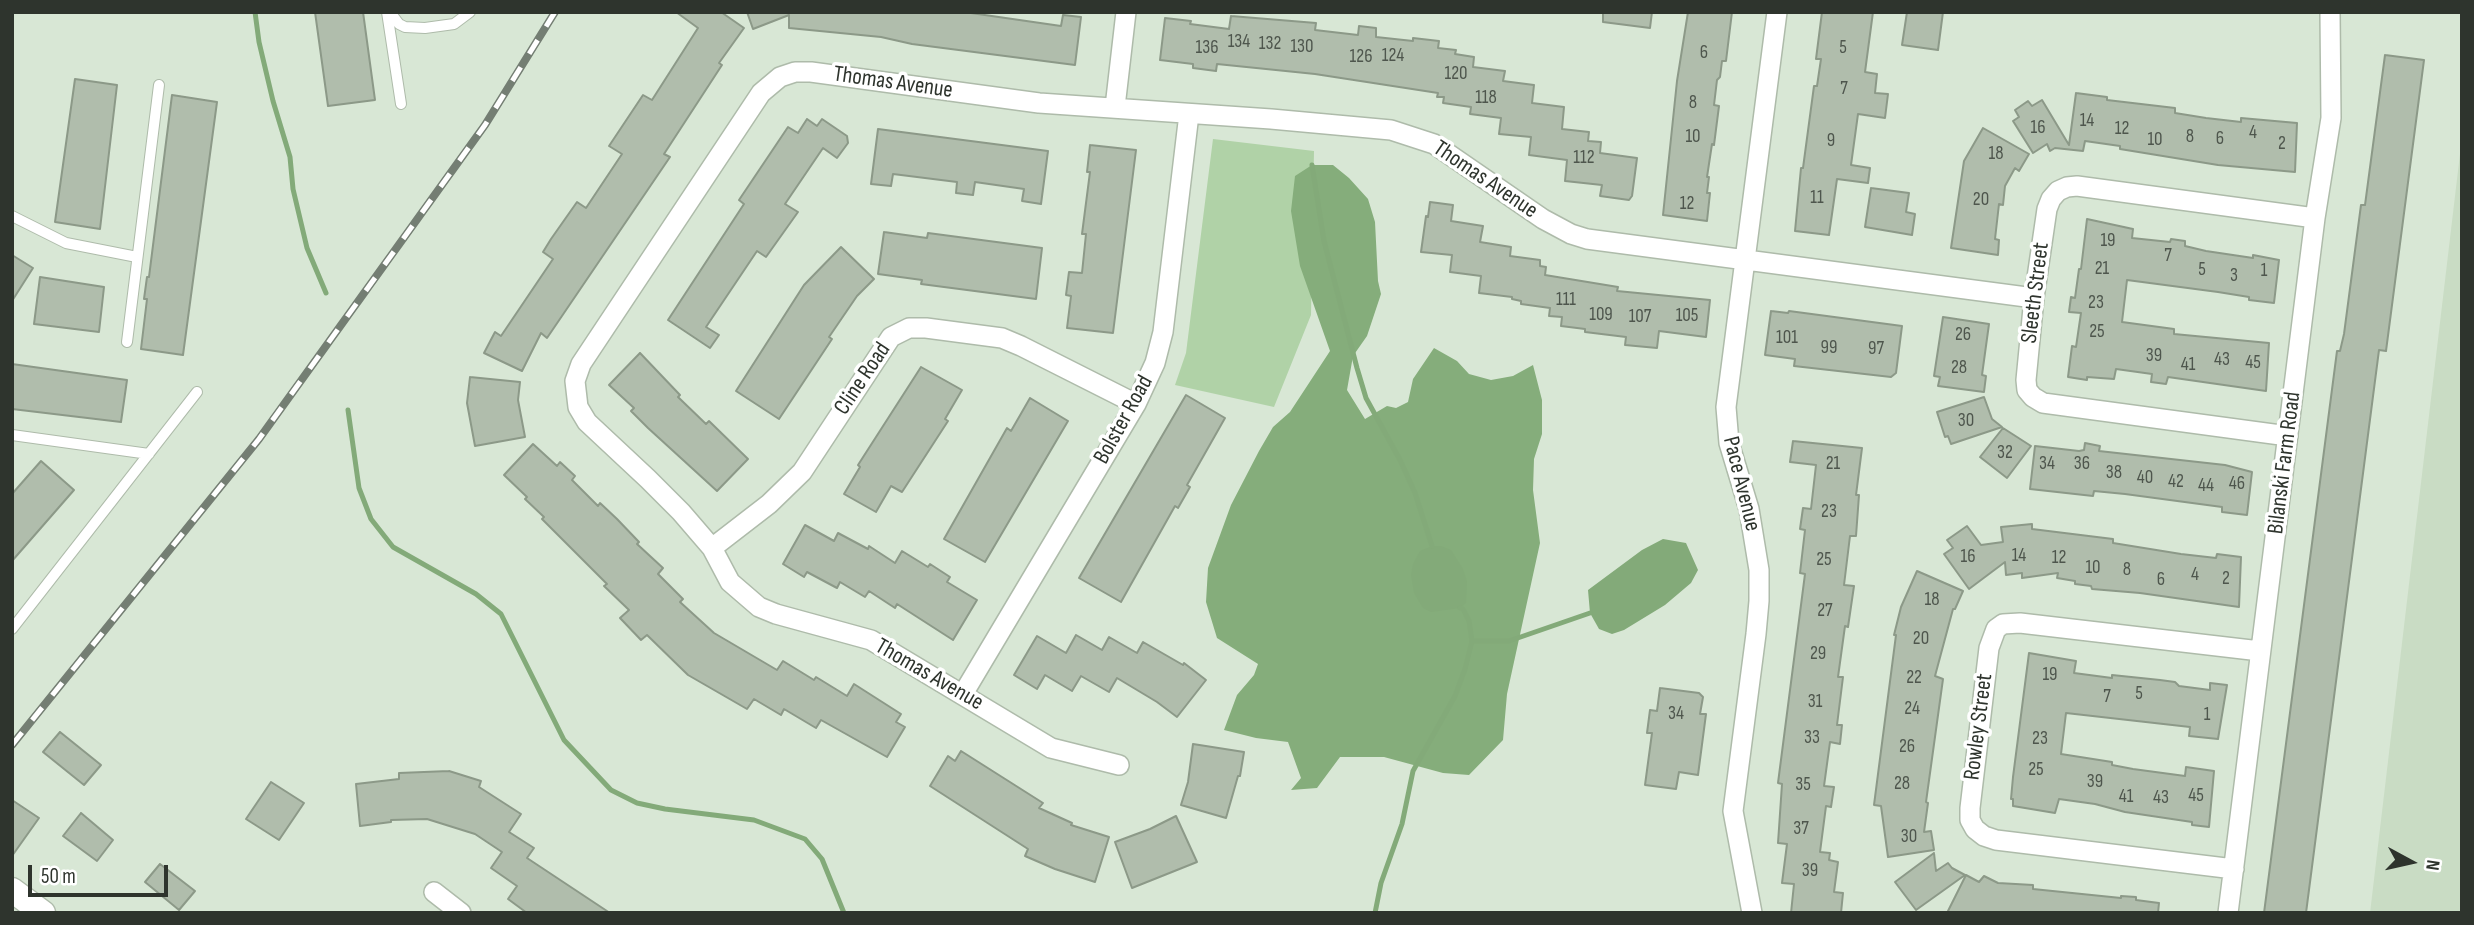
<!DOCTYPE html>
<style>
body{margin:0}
#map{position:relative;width:2474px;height:925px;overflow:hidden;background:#d8e7d5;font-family:"Sofia Sans Condensed",sans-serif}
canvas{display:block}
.frame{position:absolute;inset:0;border:14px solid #2e342d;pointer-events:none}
.north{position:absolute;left:2376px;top:827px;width:70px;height:70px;-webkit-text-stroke:5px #fff;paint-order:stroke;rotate:98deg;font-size:19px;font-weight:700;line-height:28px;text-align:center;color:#2e342d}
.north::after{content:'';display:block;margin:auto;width:24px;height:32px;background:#2e342d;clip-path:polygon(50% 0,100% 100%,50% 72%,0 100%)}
.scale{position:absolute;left:28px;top:865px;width:140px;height:32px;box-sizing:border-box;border:4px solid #2e342d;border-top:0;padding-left:9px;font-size:21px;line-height:24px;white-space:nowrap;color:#2e342d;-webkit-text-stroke:5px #fff;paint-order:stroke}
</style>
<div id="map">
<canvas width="2474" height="925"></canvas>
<div class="frame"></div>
<div class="north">N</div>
<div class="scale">50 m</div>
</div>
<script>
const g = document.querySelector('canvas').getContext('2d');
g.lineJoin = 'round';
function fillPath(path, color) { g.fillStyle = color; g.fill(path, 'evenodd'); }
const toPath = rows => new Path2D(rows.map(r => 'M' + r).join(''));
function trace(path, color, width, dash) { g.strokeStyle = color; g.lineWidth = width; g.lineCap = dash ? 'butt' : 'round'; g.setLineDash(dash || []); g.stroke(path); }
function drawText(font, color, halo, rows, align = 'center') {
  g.font = font + ' "Sofia Sans Condensed",sans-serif'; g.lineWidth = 7; g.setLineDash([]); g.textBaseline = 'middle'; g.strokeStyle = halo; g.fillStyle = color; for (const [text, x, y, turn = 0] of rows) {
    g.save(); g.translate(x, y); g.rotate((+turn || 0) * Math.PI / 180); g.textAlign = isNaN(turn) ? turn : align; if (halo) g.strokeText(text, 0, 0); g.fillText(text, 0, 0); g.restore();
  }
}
fillPath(toPath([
 [2462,137,2462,913,2370,913]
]), '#c9dcc4');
fillPath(toPath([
 [1213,139,1314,151,1311,315,1274,407,1175,385,1186,353]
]), '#b0d2a7');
fillPath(toPath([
 [1312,165,1333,165,1349,178,1368,199,1375,222,1378,281,1381,294,1367,336,1353,356,1347,390,1365,419,1387,406,1396,408,1408,402,1413,379,1434,348,1457,361,1469,374,1491,380,1513,376,1533,365,1542,400,1542,434,1534,459,1533,490,1540,543,1507,694,1503,740,1469,775,1443,773,1384,757,1340,757,1317,788,1291,790,1301,778,1288,742,1256,738,1224,730,1237,695,1254,675,1258,664,1217,638,1206,602,1208,568,1231,505,1259,451,1273,427,1290,412,1330,351,1300,266,1291,211,1295,176]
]), '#85ad7b');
fillPath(toPath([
 [1663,539,1686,543,1698,570,1691,583,1665,605,1624,630,1612,634,1599,629,1590,613,1588,590,1642,550],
 [1432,546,1441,546,1451,550,1463,569,1467,581,1466,603,1460,608,1431,612,1423,608,1414,593,1411,575,1413,564,1420,551]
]), '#83aa79');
trace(toPath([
 [255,12,259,42,273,101,290,157,293,189,307,248,326,293],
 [1312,165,1324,241,1357,368,1366,398,1400,460,1415,493,1432,546],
 [348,410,359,488,371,519,393,547,476,594,501,614,564,740,611,790,637,803,665,809,754,820,805,839,822,859,844,913],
 [1472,641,1509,641,1590,613],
 [1375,913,1381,883,1402,824,1413,771,1455,696,1465,669,1472,641,1469,621,1463,609,1460,608]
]), '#83aa79', 5);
const building = toPath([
 [315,12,363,12,375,100,328,106,315,12],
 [676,12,721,12,744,28,719,63,722,65,664,154,670,157,547,338,541,333,522,371,484,353,495,332,501,336,553,259,543,252,551,239,577,202,586,208,622,154,609,146,643,95,652,100,698,28,676,12],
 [747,12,964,12,1061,26,1063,15,1081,17,1075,65,912,44,881,37,789,28,789,15,753,29,747,12],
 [1603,12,1652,12,1650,28,1603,22,1603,12],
 [1688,12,1732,12,1726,61,1722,61,1720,77,1717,80,1714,105,1719,106,1714,145,1712,144,1707,177,1709,177,1707,193,1710,193,1707,221,1663,215,1677,81,1688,12],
 [1822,12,1873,12,1865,72,1877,74,1875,93,1888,94,1885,118,1858,114,1851,165,1870,168,1868,183,1837,179,1829,235,1795,231,1801,168,1803,168,1814,86,1817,86,1821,59,1816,59,1822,12],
 [1907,12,1943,12,1938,50,1902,45,1907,12],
 [1231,16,1316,23,1315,30,1358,35,1359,26,1376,28,1376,37,1413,41,1413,38,1439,41,1438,48,1456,50,1455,54,1474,57,1473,67,1505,71,1503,81,1534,85,1532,103,1564,107,1562,129,1589,132,1588,141,1601,142,1600,153,1637,158,1632,196,1629,200,1600,196,1602,185,1565,181,1567,160,1529,155,1531,137,1499,134,1501,118,1470,114,1471,107,1443,103,1444,97,1437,97,1438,93,1315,74,1217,64,1216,71,1193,68,1193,64,1160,60,1165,18,1191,21,1190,24,1229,29,1231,16],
 [2385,55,2424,60,2386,351,2379,350,2306,913,2264,913,2337,351,2340,351,2344,334,2361,205,2365,205,2385,55],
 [75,79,117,85,100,229,55,222,75,79],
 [2076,93,2107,97,2107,100,2175,108,2175,113,2206,118,2241,122,2241,118,2297,123,2295,172,2218,165,2120,149,2120,146,2085,141,2083,151,2055,148,2050,151,2047,144,2033,153,2013,121,2019,117,2015,110,2028,101,2032,106,2042,100,2069,145,2076,93],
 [172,95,217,102,183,355,141,349,147,299,144,299,147,277,149,277,172,95],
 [807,119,817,126,822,119,847,136,848,143,837,158,823,148,785,204,798,212,766,257,757,251,706,327,719,335,710,348,668,320,744,204,739,200,788,127,798,133,807,119],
 [1983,128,2029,154,2019,171,2015,168,2005,186,2003,205,1999,204,1995,239,1999,240,1998,255,1951,248,1964,161,1983,128],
 [878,129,1048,151,1041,204,1022,201,1024,189,975,182,973,195,956,193,957,182,893,174,891,186,871,184,878,129],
 [1090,145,1136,150,1113,333,1067,328,1071,296,1066,295,1069,272,1082,273,1086,234,1082,234,1090,172,1087,172,1090,145],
 [1871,188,1909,193,1906,212,1915,214,1912,235,1865,227,1871,188],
 [1430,202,1453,205,1451,221,1483,226,1480,242,1511,247,1510,256,1540,260,1540,266,1546,267,1545,275,1618,287,1617,291,1710,300,1706,337,1659,331,1657,348,1625,345,1626,337,1585,332,1585,329,1561,326,1562,317,1549,316,1550,308,1521,304,1521,301,1512,299,1512,297,1479,293,1481,276,1450,272,1452,255,1421,252,1426,216,1428,217,1430,202],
 [2087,219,2133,229,2132,238,2170,242,2171,239,2185,241,2185,246,2206,251,2253,258,2253,255,2279,260,2274,303,2249,300,2249,297,2218,292,2127,280,2122,322,2174,329,2174,334,2269,343,2266,391,2168,377,2166,384,2151,382,2152,374,2116,369,2114,379,2087,377,2087,380,2068,377,2072,346,2076,347,2081,313,2069,312,2071,297,2075,298,2079,269,2081,269,2087,219],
 [884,232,927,238,928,233,1042,248,1036,299,921,284,922,280,878,274,884,232],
 [841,247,874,279,857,296,829,337,832,339,779,419,736,391,804,285,841,247],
 [12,255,33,268,12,301,12,255],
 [40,277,104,287,99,332,34,324,40,277],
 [1771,311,1788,313,1789,311,1902,326,1896,373,1891,377,1794,366,1795,359,1765,355,1771,311],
 [1943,317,1989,324,1982,375,1986,376,1984,392,1938,386,1940,377,1934,376,1943,317],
 [640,353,680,395,678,397,706,424,709,421,748,459,717,491,648,428,631,411,634,408,609,385,640,353],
 [12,364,127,380,121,422,12,409,12,364],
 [921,367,962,390,945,419,948,421,902,492,891,486,876,512,844,494,860,467,858,465,921,367],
 [470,377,520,382,518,400,525,437,475,446,467,403,470,377],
 [1186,395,1225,418,1187,485,1190,487,1178,508,1175,506,1121,602,1079,578,1186,395],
 [1984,397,1992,419,2002,427,1951,444,1948,436,1945,437,1937,412,1984,397],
 [1030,398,1068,421,985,562,944,539,1007,428,1011,431,1030,398],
 [2003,428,2031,446,2007,478,1980,457,2003,428],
 [1793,441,1862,448,1856,495,1859,495,1856,536,1850,536,1844,585,1854,586,1848,627,1845,626,1838,677,1843,677,1837,725,1842,725,1840,744,1830,742,1824,786,1834,787,1831,807,1826,806,1820,852,1830,853,1829,860,1838,862,1834,892,1843,893,1841,913,1791,913,1794,884,1782,883,1787,844,1778,843,1782,784,1778,783,1805,574,1800,573,1805,530,1800,529,1803,508,1811,509,1816,465,1790,462,1793,441],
 [2085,443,2100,446,2099,451,2225,465,2252,472,2247,515,2222,512,2222,507,2125,494,2094,491,2093,496,2030,489,2035,446,2079,451,2084,450,2085,443],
 [533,444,557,466,560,462,575,476,572,480,598,506,600,503,617,519,639,542,637,544,663,568,658,574,683,599,680,602,714,633,777,670,783,661,814,680,816,677,847,696,854,684,901,714,896,722,905,727,887,757,821,720,816,728,784,709,781,715,754,699,747,709,688,675,647,635,641,640,620,618,629,610,604,586,607,584,542,519,544,517,525,499,527,497,504,475,533,444],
 [41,461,74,490,12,561,12,494,41,461],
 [2032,524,2032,529,2113,539,2113,543,2181,554,2216,558,2217,554,2241,557,2239,607,2140,593,2092,589,2091,586,2075,584,2075,581,2057,578,2058,573,2022,578,2022,573,2006,575,2005,562,1969,589,1944,554,1953,548,1947,540,1967,526,1981,545,2003,542,2001,527,2032,524],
 [805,525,834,541,838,533,868,549,869,546,895,563,902,551,928,567,930,564,950,577,947,582,977,600,953,640,897,604,895,608,869,591,865,597,840,582,837,588,807,572,804,577,783,564,805,525],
 [1917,571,1963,591,1955,609,1953,609,1935,676,1943,679,1926,802,1928,803,1924,832,1931,831,1934,850,1888,857,1881,806,1874,805,1896,635,1894,635,1901,607,1917,571],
 [1076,635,1102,650,1109,637,1137,653,1143,642,1183,665,1184,663,1206,680,1177,717,1157,702,1117,678,1109,692,1081,676,1072,691,1045,675,1037,689,1014,675,1037,636,1066,653,1076,635],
 [2029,653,2076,661,2074,673,2112,678,2112,675,2160,680,2175,682,2179,686,2210,690,2210,683,2227,685,2218,739,2189,736,2190,727,2066,713,2061,754,2112,762,2112,765,2133,769,2185,776,2186,767,2214,771,2209,827,2192,825,2192,822,2125,812,2095,804,2059,799,2055,813,2013,806,2013,799,2011,799,2013,777,2029,653],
 [1660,688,1699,693,1703,697,1700,714,1706,714,1698,775,1679,772,1676,789,1645,785,1652,733,1647,733,1650,710,1657,711,1660,688],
 [60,732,101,765,84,785,43,752,60,732],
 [1193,744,1244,752,1240,776,1238,776,1226,818,1181,805,1188,782,1193,744],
 [961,751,1043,803,1039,808,1072,823,1071,825,1109,837,1095,882,1055,869,1025,856,1028,849,930,786,948,756,955,761,961,751],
 [449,771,481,781,479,787,521,814,509,832,534,848,527,858,610,913,527,913,508,899,517,886,491,868,502,852,475,834,427,819,391,820,391,822,360,826,356,784,399,779,399,773,449,771],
 [271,782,304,803,279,840,246,819,271,782],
 [12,800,39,818,12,856,12,800],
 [81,813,113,840,97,861,63,836,81,813],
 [1176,816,1197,862,1132,888,1115,842,1150,829,1176,816],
 [1934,853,1936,871,1948,863,1952,868,1965,875,1916,910,1895,882,1934,853],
 [160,864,195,891,179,910,145,882,160,864],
 [1966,875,1979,882,1984,876,1998,883,2033,885,2033,889,2121,898,2121,896,2136,897,2136,900,2159,903,2158,913,1947,913,1966,875]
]);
fillPath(building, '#b0bdac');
trace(building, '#8c9988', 2);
const service = toPath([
 [387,12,401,104],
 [390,12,399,24,405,27,425,28,454,24,470,12],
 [12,216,66,243,137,257],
 [127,342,159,85],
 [12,435,149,454],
 [12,629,197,392]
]);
const minor = toPath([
 [1115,107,1126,12],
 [2288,436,2043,403,2033,397,2027,390,2026,380,2034,298,2047,209,2051,199,2058,191,2067,187,2077,186,2315,218],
 [712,548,769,504,802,472,891,337,909,328,926,328,1002,338,1021,346,1136,404],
 [963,694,1136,404,1155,363,1163,332,1189,114],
 [1119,765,1051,748,871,640,776,614,759,607,730,582,712,548,681,512,648,479,587,422,578,407,575,381,581,364,761,93,780,77,795,72,811,72,1039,103,1271,119,1391,130,1434,144,1543,219,1571,234,1587,239,2034,298],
 [2234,869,1996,840,1984,836,1975,829,1970,820,1970,808,1989,648,1996,629,2003,624,2020,623,2260,651],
 [434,892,461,913],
 [1752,913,1733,811,1756,634,1759,601,1759,570,1749,509,1729,443,1726,407,1777,12],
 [2228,913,2315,218,2331,118,2330,12]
]);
const tertiary = toPath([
 [12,890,43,913]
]);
trace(service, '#aebbaa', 12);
trace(minor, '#aebbaa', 22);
trace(tertiary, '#aebbaa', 27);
trace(service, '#fff', 10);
trace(minor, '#fff', 19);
trace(tertiary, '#fff', 24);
const rail = toPath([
 [12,745,259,439,485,125,555,12]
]);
trace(rail, '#747e73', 8);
trace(rail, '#fff', 5, [16]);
drawText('19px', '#4e564d', null, [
 ["134",1239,42],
 ["132",1270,44],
 ["130",1302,47],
 ["136",1207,48],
 ["5",1843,48],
 ["6",1704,53],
 ["124",1393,56],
 ["126",1361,57],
 ["120",1456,74],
 ["7",1844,89],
 ["118",1486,98],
 ["8",1693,103],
 ["14",2087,121],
 ["16",2038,128],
 ["12",2122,129],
 ["4",2253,133],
 ["10",1693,137],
 ["8",2190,137],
 ["6",2220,139],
 ["10",2155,140],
 ["9",1831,141],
 ["2",2282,144],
 ["18",1996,154],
 ["112",1584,158],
 ["11",1817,198],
 ["20",1981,200],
 ["12",1687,204],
 ["19",2108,241],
 ["7",2168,256],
 ["21",2102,269],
 ["5",2202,270],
 ["1",2264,271],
 ["3",2234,276],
 ["111",1566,300],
 ["23",2096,303],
 ["109",1601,315],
 ["105",1687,316],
 ["107",1640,317],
 ["25",2097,332],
 ["26",1963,335],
 ["101",1787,338],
 ["99",1829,348],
 ["97",1876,349],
 ["39",2154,356],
 ["43",2222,360],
 ["45",2253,363],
 ["41",2188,365],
 ["28",1959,368],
 ["30",1966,421],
 ["32",2005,453],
 ["21",1833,464],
 ["34",2047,464],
 ["36",2082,464],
 ["38",2114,473],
 ["40",2145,478],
 ["42",2176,482],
 ["46",2237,484],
 ["44",2206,486],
 ["23",1829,512],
 ["14",2019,556],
 ["16",1968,557],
 ["12",2059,558],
 ["25",1824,560],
 ["10",2093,568],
 ["8",2127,570],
 ["4",2195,575],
 ["2",2226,579],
 ["6",2161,580],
 ["18",1932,600],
 ["27",1825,611],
 ["20",1921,639],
 ["29",1818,654],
 ["19",2050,675],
 ["22",1914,678],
 ["5",2139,694],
 ["7",2107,697],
 ["31",1815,702],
 ["24",1912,709],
 ["34",1676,714],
 ["1",2207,715],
 ["33",1812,738],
 ["23",2040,739],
 ["26",1907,747],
 ["25",2036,770],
 ["39",2095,782],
 ["28",1902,784],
 ["35",1803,785],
 ["45",2196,796],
 ["41",2126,797],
 ["43",2161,798],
 ["37",1801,829],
 ["30",1909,837],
 ["39",1810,871]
]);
drawText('23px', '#2e342d', '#fff', [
 ["Thomas Avenue",893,83,8],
 ["Thomas Avenue",1485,180,34],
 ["Sleeth Street",2036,293,-83],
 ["Cline Road",863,379,-56],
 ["Bolster Road",1124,420,-61],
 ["Bilanski Farm Road",2285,463,-83],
 ["Pace Avenue",1741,484,76],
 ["Thomas Avenue",929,675,30],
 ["Rowley Street",1979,727,-83]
]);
</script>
